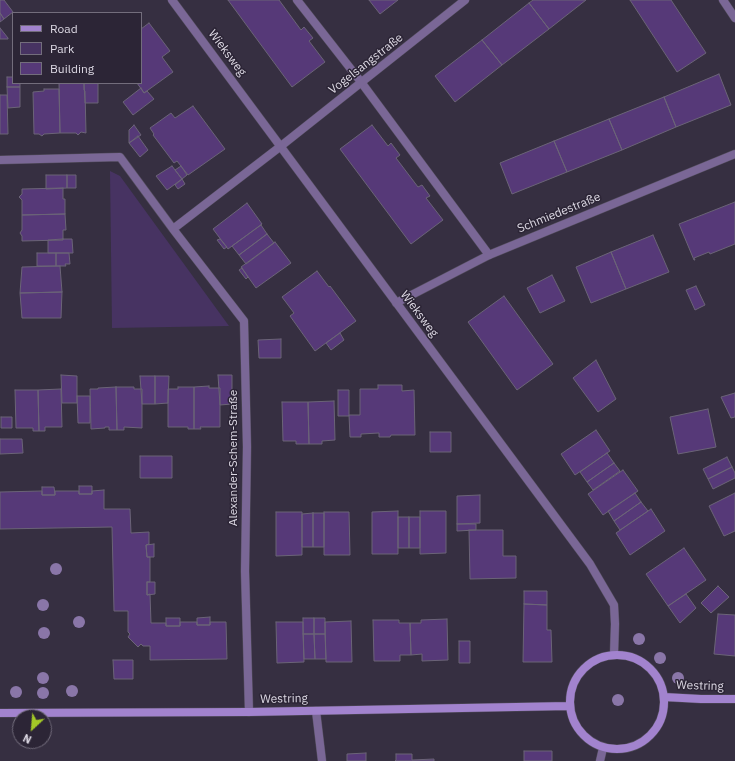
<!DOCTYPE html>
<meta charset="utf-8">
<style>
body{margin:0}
#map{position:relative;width:735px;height:761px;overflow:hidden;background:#362f41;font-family:"IBM Plex Sans",sans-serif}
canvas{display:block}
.legend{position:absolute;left:12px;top:12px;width:130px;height:72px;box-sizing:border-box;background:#2c2536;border:1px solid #736d7c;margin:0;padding:5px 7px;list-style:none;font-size:12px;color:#ddd9e4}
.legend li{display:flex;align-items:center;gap:8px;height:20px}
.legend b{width:20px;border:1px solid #736d7c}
.north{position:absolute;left:12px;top:709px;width:40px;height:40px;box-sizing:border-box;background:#2c2536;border:1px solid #736d7c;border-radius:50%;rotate:206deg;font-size:11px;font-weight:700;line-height:16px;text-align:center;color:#ddd9e4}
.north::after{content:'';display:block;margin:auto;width:14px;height:18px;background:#a3c927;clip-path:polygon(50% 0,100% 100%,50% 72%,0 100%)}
</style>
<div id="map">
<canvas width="735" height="761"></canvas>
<ul class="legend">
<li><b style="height:5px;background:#a283ce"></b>Road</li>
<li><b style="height:11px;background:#473362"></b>Park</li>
<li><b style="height:11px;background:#563978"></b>Building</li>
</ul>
<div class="north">N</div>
</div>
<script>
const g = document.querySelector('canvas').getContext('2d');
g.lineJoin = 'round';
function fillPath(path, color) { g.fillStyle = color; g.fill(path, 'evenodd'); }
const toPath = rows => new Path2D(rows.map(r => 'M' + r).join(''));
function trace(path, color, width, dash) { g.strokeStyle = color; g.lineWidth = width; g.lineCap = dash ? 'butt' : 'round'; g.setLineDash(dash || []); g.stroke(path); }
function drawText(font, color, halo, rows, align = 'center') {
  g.font = font + ' "IBM Plex Sans",sans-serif'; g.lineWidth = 3; g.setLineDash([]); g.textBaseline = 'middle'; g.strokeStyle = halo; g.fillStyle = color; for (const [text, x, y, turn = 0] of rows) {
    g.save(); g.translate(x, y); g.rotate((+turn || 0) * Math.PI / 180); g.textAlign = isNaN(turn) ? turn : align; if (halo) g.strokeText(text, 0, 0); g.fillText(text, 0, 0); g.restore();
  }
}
fillPath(toPath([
 [110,171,120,176,229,326,112,328]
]), '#473362');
const building = toPath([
 [0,0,4,0,13,12,4,19,0,13,0,0],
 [228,0,279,0,301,30,304,27,313,38,309,41,325,62,292,87,228,0],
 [369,0,398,0,380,14,369,0],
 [533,0,586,0,549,29,529,3,533,0],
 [630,0,671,0,706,53,677,72,630,0],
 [529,3,549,29,502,65,482,40,529,3],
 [0,13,4,19,0,22,0,13],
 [149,23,170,51,162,57,173,72,144,93,137,83,141,83,141,29,149,23],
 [0,28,8,38,8,39,0,39,0,28],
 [482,40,502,65,455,102,435,76,482,40],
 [719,74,731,105,676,127,664,97,719,74],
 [7,77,13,77,13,83,20,83,20,87,7,87,7,77],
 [59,83,84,83,84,90,85,91,86,133,81,132,78,135,76,133,60,133,59,83],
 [84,83,98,83,98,103,85,103,84,83],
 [7,87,20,87,20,107,8,108,7,87],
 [141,88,144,93,147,91,154,99,133,115,123,102,141,88],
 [44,89,59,89,60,133,44,134,42,136,39,134,34,134,33,92,44,91,44,89],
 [0,95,7,95,8,134,0,134,0,95],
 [664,97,676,127,622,150,609,119,664,97],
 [193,106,225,149,188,175,177,161,174,163,153,135,154,134,150,128,171,113,175,118,193,106],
 [609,119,622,150,567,172,554,141,609,119],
 [134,125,141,135,129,143,129,130,134,125],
 [372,125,388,146,391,143,400,155,396,158,418,187,422,185,430,196,426,198,443,220,411,244,340,149,372,125],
 [138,136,148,150,140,157,129,143,138,136],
 [554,141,567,172,512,194,500,163,554,141],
 [172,166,182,179,167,190,156,176,172,166],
 [181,166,187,175,182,179,175,170,181,166],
 [46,175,67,175,67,188,46,189,46,175],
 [67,175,76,175,76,188,67,188,67,175],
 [182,179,185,184,178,189,175,185,182,179],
 [63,188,63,199,65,199,65,214,22,215,22,200,19,197,22,194,22,189,63,188],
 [735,202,735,244,710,254,709,252,694,258,695,260,694,260,679,224,735,202],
 [247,203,262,224,228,249,213,229,247,203],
 [65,214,66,230,63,230,63,240,22,241,22,236,20,233,22,230,22,215,65,214],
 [261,225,267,234,239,255,232,246,261,225],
 [267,234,274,243,246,264,239,255,267,234],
 [653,235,669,272,626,289,611,252,653,235],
 [63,239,72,239,73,253,48,253,48,240,63,239],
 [220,239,227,247,224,249,217,240,220,239],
 [275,242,291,263,256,288,241,267,275,242],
 [611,252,626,289,591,303,576,267,611,252],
 [37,253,56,253,56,266,37,266,37,253],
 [56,253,69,253,70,264,65,264,66,266,56,266,56,253],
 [60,266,62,292,20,293,22,267,60,266],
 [242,268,248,277,246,279,239,270,242,268],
 [317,271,329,287,330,286,356,321,315,351,290,316,294,313,282,297,317,271],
 [552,275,565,301,540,313,527,288,552,275],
 [696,286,705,305,695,310,686,290,696,286],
 [62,292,61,318,22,318,20,293,62,292],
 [504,296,553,364,517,390,468,322,504,296],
 [340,333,344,340,331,350,326,343,340,333],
 [281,339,281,358,259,358,258,340,281,339],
 [596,360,616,399,598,412,573,378,596,360],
 [61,375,77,376,77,403,62,403,61,375],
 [218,375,232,375,232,404,220,405,218,375],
 [140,376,155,376,155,404,142,404,140,376],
 [155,376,169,376,168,403,155,404,155,376],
 [378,385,402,385,402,391,414,390,415,435,391,435,390,437,379,437,379,433,361,434,361,437,350,437,349,415,360,415,360,389,378,389,378,385],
 [209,386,209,388,220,388,220,427,200,427,201,429,194,429,194,387,209,386],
 [116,387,117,430,109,430,109,427,105,427,105,428,91,429,90,389,98,389,98,388,116,387],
 [116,387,134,387,134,389,142,389,142,428,124,427,124,430,117,430,116,387],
 [178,387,194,387,194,429,188,429,188,427,168,427,168,389,178,389,178,387],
 [61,389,62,427,45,427,45,431,39,431,38,390,61,389],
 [15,390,38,390,39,431,33,431,33,428,16,428,15,390],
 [338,390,349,390,349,416,338,416,338,390],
 [735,393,735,417,731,418,721,397,735,393],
 [77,396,90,396,90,423,78,423,77,396],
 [334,401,335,440,322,441,322,444,309,444,308,402,334,401],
 [282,402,308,402,309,444,296,444,296,441,283,441,282,402],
 [708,409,716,447,678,454,670,417,708,409],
 [1,417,12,417,12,428,1,428,1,417],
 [596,430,610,451,575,475,561,454,596,430],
 [430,432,451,432,451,452,430,452,430,432],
 [0,439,22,439,23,453,0,454,0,439],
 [607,453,614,463,587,482,580,472,607,453],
 [140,456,172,456,172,478,140,478,140,456],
 [727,457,732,467,708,479,703,469,727,457],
 [614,463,620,471,593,490,587,482,614,463],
 [732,467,735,473,735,478,713,489,708,479,732,467],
 [623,470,638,491,603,515,588,494,623,470],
 [79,486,92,486,92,494,79,494,79,486],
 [42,487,54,487,55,495,42,495,42,487],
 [104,490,104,509,130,509,131,533,149,532,149,544,146,545,147,557,150,557,150,582,147,582,147,595,150,594,151,623,166,623,166,626,180,626,180,622,197,622,197,625,210,625,210,622,226,622,227,659,150,660,150,646,143,646,141,644,138,647,128,637,130,634,128,632,128,611,114,611,112,527,0,529,0,492,42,491,42,495,55,495,55,491,79,491,79,494,92,494,92,491,104,490],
 [635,493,641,502,614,521,608,511,635,493],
 [735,493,735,531,724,536,709,506,735,493],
 [480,495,480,523,457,524,457,496,480,495],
 [641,502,648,511,620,530,614,521,641,502],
 [651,509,665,531,630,555,616,533,651,509],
 [398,511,398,554,372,554,372,512,398,511],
 [420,511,446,511,446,553,420,554,420,511],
 [276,512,302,512,302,555,276,556,276,512],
 [324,512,349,512,350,555,324,555,324,512],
 [313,513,313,547,302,547,302,514,313,513],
 [313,513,324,513,324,547,313,547,313,513],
 [398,517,409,517,409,548,398,548,398,517],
 [409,517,420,517,420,548,409,548,409,517],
 [457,524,476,524,476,530,457,531,457,524],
 [469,530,503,530,503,556,516,556,516,578,470,579,469,530],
 [154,544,154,557,147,557,146,545,154,544],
 [684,548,706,580,668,606,646,574,684,548],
 [147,582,155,582,155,594,147,595,147,582],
 [718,586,729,597,711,613,701,603,718,586],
 [524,591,547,591,547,605,524,604,524,591],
 [686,594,696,608,680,623,668,606,686,594],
 [524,604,547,605,547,630,551,630,552,662,523,662,524,604],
 [718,614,735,615,735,656,714,654,718,614],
 [210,617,210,625,197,625,197,618,210,617],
 [166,618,180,618,180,626,166,626,166,618],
 [303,618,314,618,314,634,303,634,303,618],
 [314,618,325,618,325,634,314,634,314,618],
 [447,619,448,660,422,661,422,654,411,655,410,623,421,623,421,620,447,619],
 [373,620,399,620,399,623,410,623,411,655,400,655,400,661,374,661,373,620],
 [351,621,352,662,326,662,325,622,351,621],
 [276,622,303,622,304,662,277,663,276,622],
 [303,634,314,634,315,659,304,659,303,634],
 [314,634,325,634,326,659,315,659,314,634],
 [459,641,470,641,470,663,459,663,459,641],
 [113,660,133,660,133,679,114,679,113,660],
 [524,751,552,751,552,761,524,761,524,751],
 [366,753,366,761,347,761,347,754,366,753],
 [396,754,412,754,412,760,434,759,434,761,395,761,396,760,396,754]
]);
fillPath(building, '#563978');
trace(building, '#6b6477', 1);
const lane = toPath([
 [297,0,361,82,489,255],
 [316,711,322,761]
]);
const street = toPath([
 [172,0,590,564,614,605,615,624,614,654],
 [723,0,735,18],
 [0,160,120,157,173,229,244,321,247,447,245,571,249,712],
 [173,229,281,146,465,0],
 [396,303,489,255,735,154],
 [600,761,603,748]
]);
const secondary = toPath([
 '570 702a47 47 0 1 1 94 0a47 47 0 1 1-94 0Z',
 [664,697,701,699,735,699],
 [0,713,249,712,569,706]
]);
trace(lane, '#544e5e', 9);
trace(street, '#544e5e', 9);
trace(secondary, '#544e5e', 9);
trace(lane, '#7a6796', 8);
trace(street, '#7a6796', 8);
trace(secondary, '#a283ce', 8);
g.fillStyle = '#8a76a8';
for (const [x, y] of [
 [56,569],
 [43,605],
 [79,622],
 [44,633],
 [639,639],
 [660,658],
 [43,678],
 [678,678],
 [72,691],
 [16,692],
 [43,693],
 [618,700]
]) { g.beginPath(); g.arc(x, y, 6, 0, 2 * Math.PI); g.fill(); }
drawText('12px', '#ddd9e4', '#2c2536', [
 ["Wieksweg",227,53,53],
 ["Vogelsangstraße",366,64,-38],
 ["Schmiedestraße",559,213,-22],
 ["Wieksweg",419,314,53],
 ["Alexander-Schem-Straße",234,458,-90],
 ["Westring",700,686,2],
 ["Westring",284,699,-1]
]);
</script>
